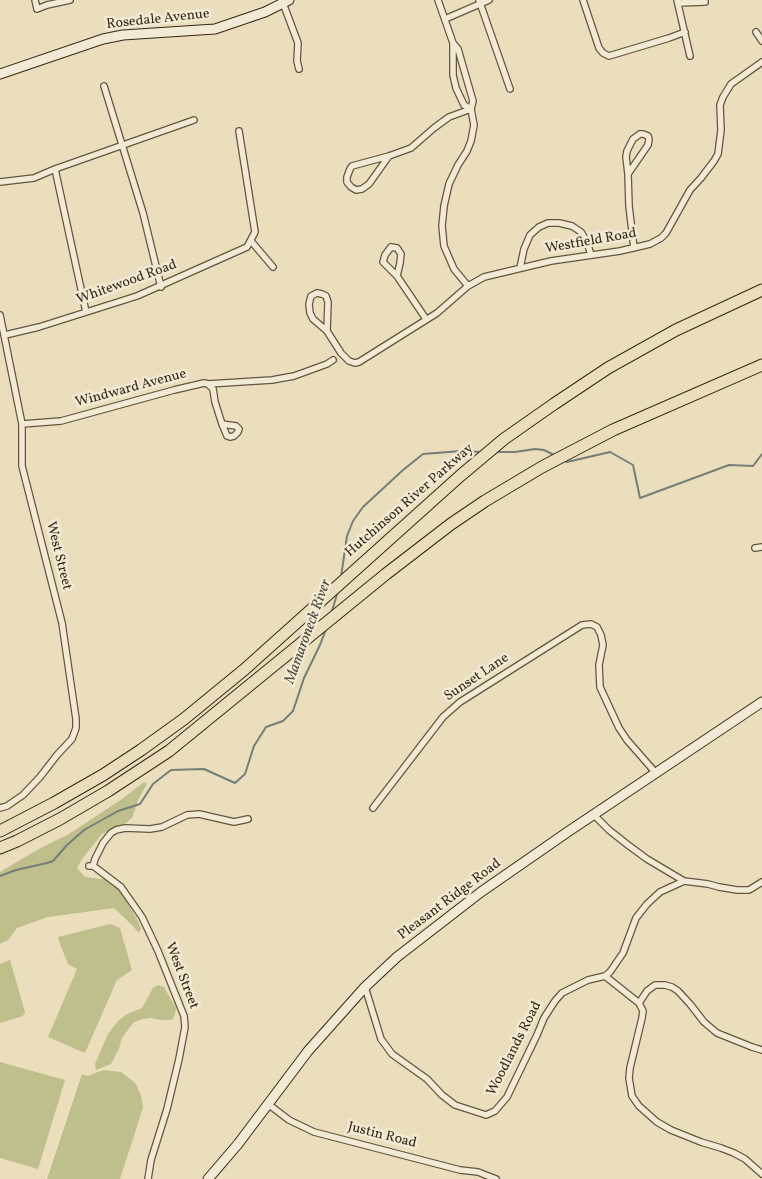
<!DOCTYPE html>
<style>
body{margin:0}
canvas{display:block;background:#ebdebd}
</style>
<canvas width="762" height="1179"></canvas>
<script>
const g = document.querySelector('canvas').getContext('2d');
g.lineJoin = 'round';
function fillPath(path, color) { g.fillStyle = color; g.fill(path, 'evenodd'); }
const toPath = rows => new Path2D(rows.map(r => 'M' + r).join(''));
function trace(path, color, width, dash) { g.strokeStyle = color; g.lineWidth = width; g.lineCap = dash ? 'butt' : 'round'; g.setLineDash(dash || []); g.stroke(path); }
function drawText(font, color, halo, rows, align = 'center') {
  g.font = font + ' Vollkorn,serif'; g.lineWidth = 5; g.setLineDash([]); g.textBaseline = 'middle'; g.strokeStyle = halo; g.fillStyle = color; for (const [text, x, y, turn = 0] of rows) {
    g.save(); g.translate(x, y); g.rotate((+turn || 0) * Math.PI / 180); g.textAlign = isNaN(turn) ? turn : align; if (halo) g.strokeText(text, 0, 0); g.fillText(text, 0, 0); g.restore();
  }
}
fillPath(toPath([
 [144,782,147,784,138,800,132,818,125,824,102,834,82,859,77,868,85,877,101,879,111,878,122,894,138,921,141,929,139,933,133,926,114,908,48,917,17,928,8,940,0,944,0,872,37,850,69,834,122,799],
 [110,924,120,928,132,970,117,980,85,1053,48,1037,77,969,68,964,60,944,58,937],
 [10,960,25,1012,23,1016,0,1023,0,964],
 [158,985,164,987,176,1008,175,1014,172,1020,160,1020,150,1018,143,1019,134,1022,122,1038,119,1049,111,1064,96,1070,95,1064,108,1034,118,1021,127,1014,142,1008,153,988],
 [0,1062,65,1080,38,1169,0,1158],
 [103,1070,121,1072,129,1078,136,1084,140,1093,142,1100,143,1108,141,1114,120,1179,47,1179,82,1074,88,1076]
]), '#bfbf8c');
trace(toPath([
 [496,452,515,452,535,449,544,450,554,455],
 [565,461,567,462,610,452,633,465,640,498,729,465,753,466,762,454],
 [341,577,347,536,353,521,363,507,403,470,423,454,461,451,481,452],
 [332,611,338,591],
 [0,876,16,870,47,863,53,861,67,845,84,830,118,811,140,804,153,784,171,770,204,769,235,783,245,774,254,746,266,727,283,721,293,711,304,678,320,645,326,629]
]), '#747f78', 2);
const street = toPath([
 [35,0,37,9,47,5,70,0],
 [438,0,453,43,453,75,456,88,464,105,471,109],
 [479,0,510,89],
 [583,0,599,48,603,53,609,56,669,38,685,32],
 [677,0,690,56],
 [283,3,298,43,297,61,299,69],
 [678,3,705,2],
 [445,19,489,0],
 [756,32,762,41],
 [453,43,458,49,473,101,471,109,474,125,471,141,467,151,458,165,449,184,444,206,442,226,444,246,454,269,468,286],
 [104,86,143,213,161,287],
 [640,134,643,134,648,136,649,139,648,145,628,174,626,157,627,151,633,139,640,134],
 [389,156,369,184,362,189,356,190,351,187,347,182,347,177,350,169,352,166,389,156],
 [389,156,411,148,434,128,449,117,471,109],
 [55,169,86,312],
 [628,174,629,206,634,248],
 [0,182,34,178,55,169,194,120],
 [251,241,273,267],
 [391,247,397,248,401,254,400,263,397,276,383,262,385,255,391,247],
 [520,268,524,249,530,235,539,227,548,223,559,223,572,226,581,232,587,242,591,255],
 [397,276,426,319],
 [317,293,322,294,326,296,328,302,327,331,313,319,310,313,309,304,311,296,317,293],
 [0,315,22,424,22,466,62,623,76,719,76,728,72,739,57,755,40,777,23,795,7,806,0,808],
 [327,331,341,353,349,361,355,363,359,362,437,313,468,286,484,277,551,261,620,251,650,244,661,238,666,233,690,190,701,178,714,161,718,154,721,130,720,105,723,97,731,84,762,62],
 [5,335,39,327,137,296,247,247,255,232,239,131],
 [208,384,213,389,215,402,222,424],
 [22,424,61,421,174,390,204,383,208,384,272,380,294,376,327,364,333,360],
 [222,424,236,426,239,429,238,432,234,436,230,437,227,436,222,424],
 [755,548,762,547],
 [373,808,443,717,460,702,582,625,591,624,597,627,601,635,603,645,599,665,600,687,619,728,627,740,655,772],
 [593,814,609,830,628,845,647,859,684,881,708,884,719,887,737,890,749,890,762,882],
 [89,866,93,866,96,868,121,887,142,917,158,951,184,1016,185,1027,179,1059,167,1109,151,1160,148,1179],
 [93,866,95,859,103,843,111,833,116,830,125,828,150,829,162,827,187,815,199,814,234,822,248,819],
 [605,976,639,1003,643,1011,642,1018,630,1068,629,1078,632,1096,639,1106,657,1122,671,1130,701,1142,721,1148,734,1153,745,1159,762,1174],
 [365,987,381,1039,392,1054,427,1079,442,1095,455,1105,486,1115,495,1111,507,1097,537,1035,544,1018,555,1001,562,993,588,980,605,976,610,972,623,953,636,918,647,904,660,892,684,881],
 [639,1003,647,991,655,985,665,985,672,987,678,991,690,1004,704,1022,717,1033,752,1047,762,1050],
 [268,1104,289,1120,314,1132,460,1170,478,1172,496,1179]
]);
const secondary = toPath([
 [0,74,103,39,123,35,215,29,265,12,289,0],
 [208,1179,238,1144,308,1051,365,987,397,957,481,892,569,831,762,702]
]);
const highway = toPath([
 [0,831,54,803,103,775,141,750,184,719,245,669,460,476,504,439,554,404,608,368,676,330,762,290],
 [0,848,17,841,60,819,108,791,169,751,386,574,451,524,485,501,542,467,613,430,762,365]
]);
trace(street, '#64563e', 8);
trace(secondary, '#372813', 11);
trace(highway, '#372813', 13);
trace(street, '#f2ead4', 5.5);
trace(secondary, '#f2ead4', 9);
trace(highway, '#ebdebd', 11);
drawText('14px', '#372813', '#f2ead4', [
 ["Rosedale Avenue",158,20,-6],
 ["Westfield Road",591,242,-10],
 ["Whitewood Road",127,283,-20],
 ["Windward Avenue",131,389,-15],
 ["Hutchinson River Parkway",410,501,-41],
 ["West Street",58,556,76],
 ["Sunset Lane",477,678,-34],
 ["Pleasant Ridge Road",450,900,-37],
 ["West Street",181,976,69],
 ["Woodlands Road",515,1049,-63],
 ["Justin Road",382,1136,14]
]);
drawText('italic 15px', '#504c3d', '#f2ead4', [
 ["Mamaroneck River",309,632,-70]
]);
</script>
